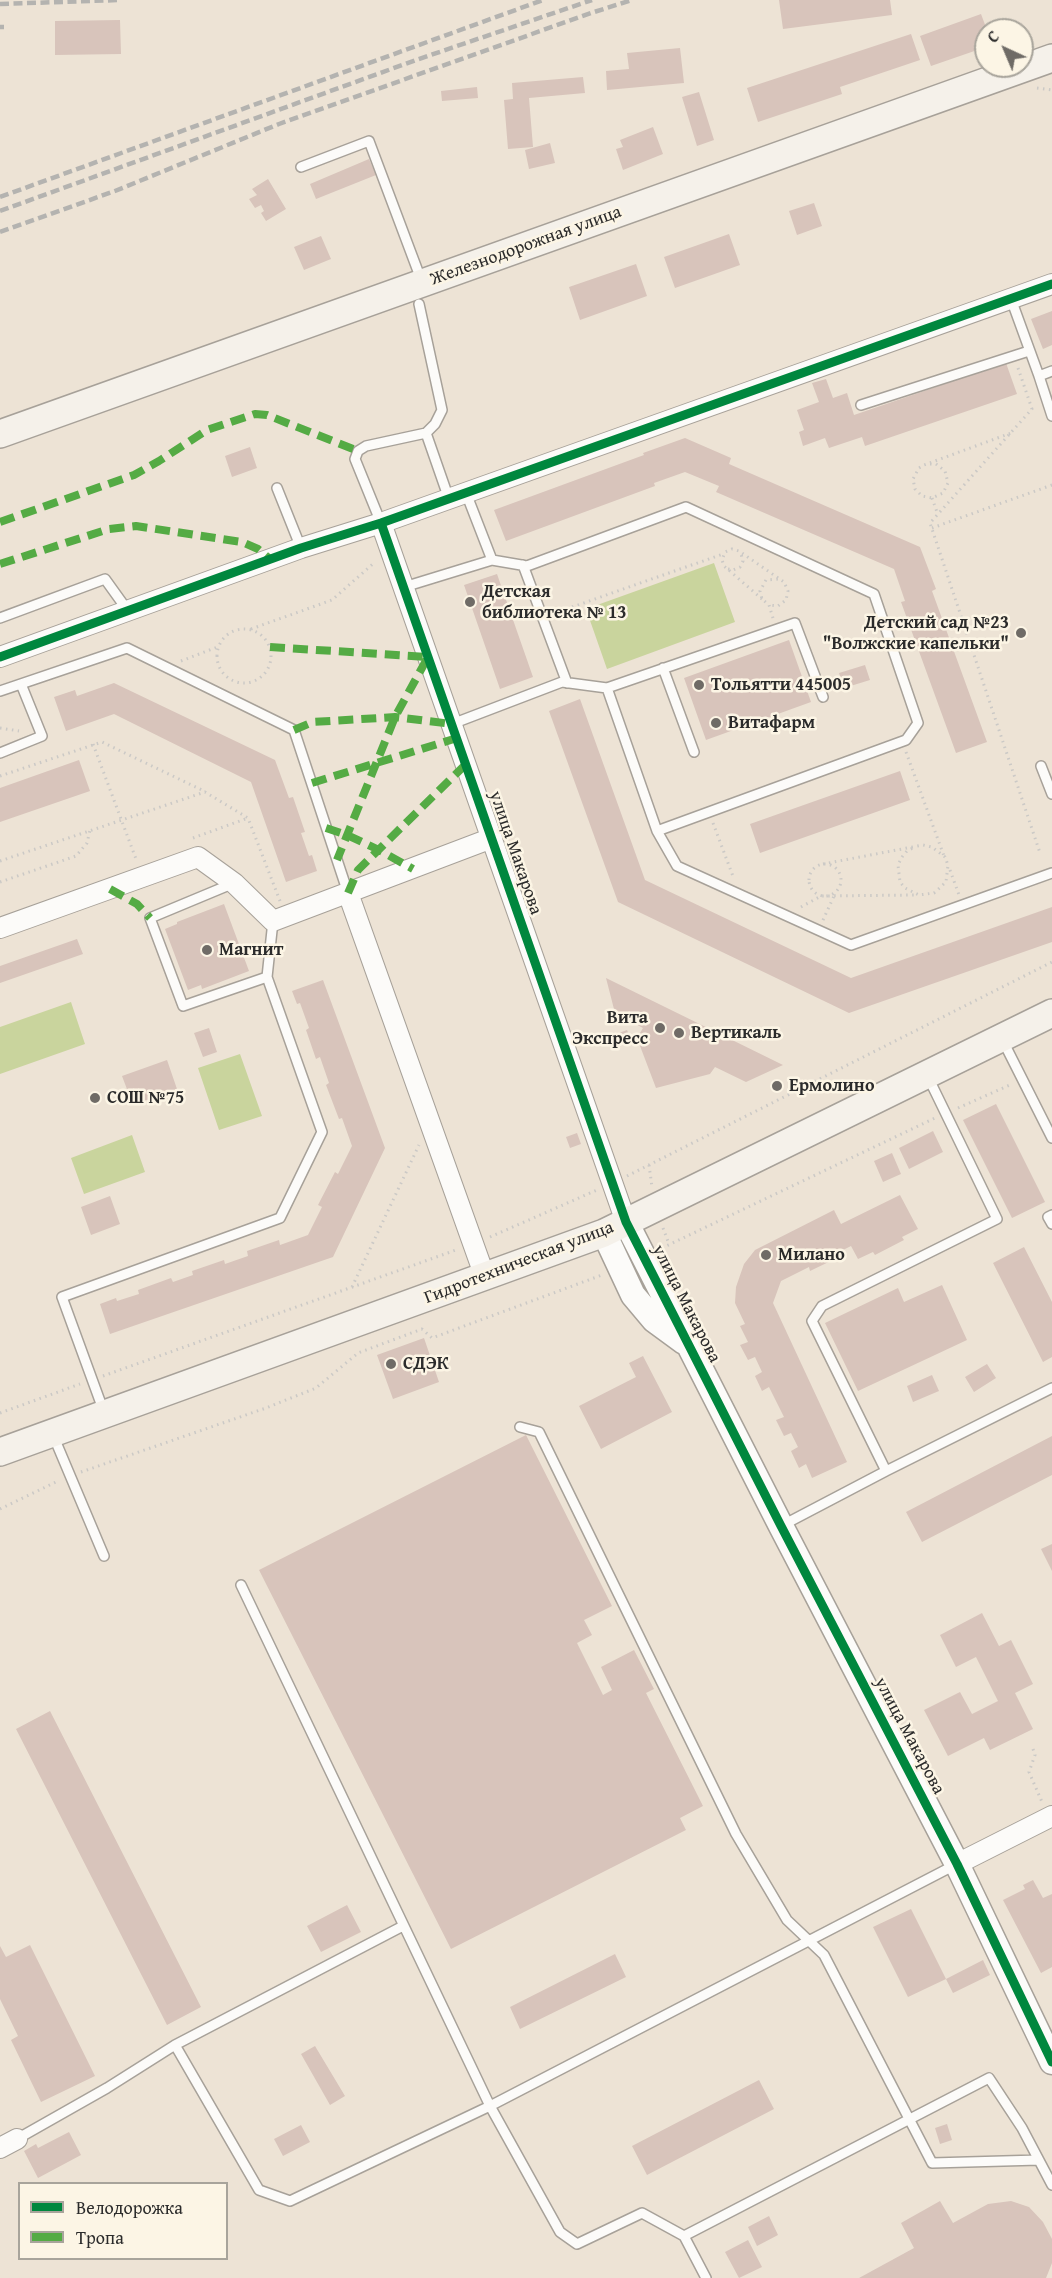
<!DOCTYPE html>
<meta charset="utf-8">
<style>
body{margin:0}
#map{position:relative;width:1052px;height:2278px;overflow:hidden;background:#ede3d5;font-family:"Gentium Book Plus",serif}
canvas{display:block}
.legend{position:absolute;left:18px;top:2182px;width:210px;height:78px;box-sizing:border-box;background:#fcf5e5;border:2px solid #a8a49b;margin:0;padding:8px 10px;list-style:none;font-size:18px;color:#2b2b2b}
.legend li{display:flex;align-items:center;gap:12px;height:30px}
.legend b{width:30px;border:2px solid #a8a49b}
.north{position:absolute;left:974px;top:18px;width:60px;height:60px;box-sizing:border-box;background:#fcf5e5;border:2px solid #a8a49b;border-radius:50%;rotate:316deg;font-size:16px;font-weight:700;line-height:24px;text-align:center;color:#2b2b2b}
.north::after{content:'';display:block;margin:auto;width:21px;height:27px;background:#6f6b66;clip-path:polygon(50% 0,100% 100%,50% 72%,0 100%)}
</style>
<div id="map">
<canvas width="1052" height="2278"></canvas>
<ul class="legend">
<li><b style="height:8px;background:#00873e"></b>Велодорожка</li>
<li><b style="height:8px;background:#54ab44"></b>Тропа</li>
</ul>
<div class="north">С</div>
</div>
<script>
const g = document.querySelector('canvas').getContext('2d');
g.lineJoin = 'round';
function fillPath(path, color) { g.fillStyle = color; g.fill(path, 'evenodd'); }
const toPath = rows => new Path2D(rows.map(r => 'M' + r).join(''));
function trace(path, color, width, dash) { g.strokeStyle = color; g.lineWidth = width; g.lineCap = dash ? 'butt' : 'round'; g.setLineDash(dash || []); g.stroke(path); }
function drawText(font, color, halo, rows, align = 'center') {
  g.font = font + ' "Gentium Book Plus",serif'; g.lineWidth = 5; g.setLineDash([]); g.textBaseline = 'middle'; g.strokeStyle = halo; g.fillStyle = color; for (const [text, x, y, turn = 0] of rows) {
    g.save(); g.translate(x, y); g.rotate((+turn || 0) * Math.PI / 180); g.textAlign = isNaN(turn) ? turn : align; if (halo) g.strokeText(text, 0, 0); g.fillText(text, 0, 0); g.restore();
  }
}
fillPath(toPath([
 [714,563,735,622,607,669,586,609],
 [71,1002,85,1044,0,1074,0,1027],
 [240,1054,262,1116,219,1130,198,1068],
 [132,1135,145,1172,84,1194,71,1158]
]), '#c9d49d');
fillPath(toPath([
 [779,0,890,0,892,15,783,29],
 [981,14,987,30,986,47,931,66,920,36],
 [120,20,121,54,55,55,55,21],
 [911,34,920,60,840,87,842,94,758,122,747,88],
 [680,48,684,83,607,90,606,71,629,69,627,53],
 [583,77,585,93,529,98,533,147,508,149,504,100,513,99,512,83],
 [477,87,478,98,442,101,441,91],
 [699,92,714,140,697,146,682,97],
 [653,127,663,154,623,170,616,149,623,147,620,140],
 [550,143,555,163,529,169,525,150],
 [369,159,376,175,316,199,310,184],
 [268,179,286,209,266,221,261,213,264,211,261,205,255,208,249,199,257,195,252,189],
 [814,203,822,226,797,235,789,211],
 [729,234,740,265,675,288,664,257],
 [321,236,331,259,304,270,294,247],
 [636,264,647,296,580,320,569,287],
 [1052,311,1052,345,1043,349,1031,319],
 [1006,363,1017,394,865,446,862,437,829,448,825,438,803,446,799,432,804,430,797,410,819,402,812,383,826,379,833,398,847,393,854,415],
 [685,438,731,458,729,464,920,547,936,589,932,591,987,742,956,753,901,602,905,601,894,569,716,492,719,486,685,472,654,483,655,486,506,541,494,510,644,455,643,453],
 [250,447,257,468,232,477,225,456],
 [497,574,533,677,500,689,464,585],
 [789,640,811,702,706,740,684,678],
 [865,665,870,680,844,688,839,673],
 [114,683,275,760,289,798,293,797,305,832,301,833,309,856,312,855,317,871,286,882,251,782,114,714,66,731,54,697,75,690,77,696],
 [580,699,645,880,851,978,1052,907,1052,942,849,1013,618,902,549,711],
 [79,760,90,791,0,822,0,788],
 [900,771,910,800,760,853,750,824],
 [224,904,249,971,202,989,201,985,188,990,165,929,177,924,177,922],
 [77,939,83,954,0,983,0,966],
 [606,978,783,1065,746,1082,715,1067,710,1074,656,1088,637,1038,643,1028,615,1013],
 [323,980,385,1148,333,1257,110,1334,100,1304,116,1298,117,1301,139,1294,138,1290,171,1278,173,1282,193,1275,192,1271,224,1260,225,1264,248,1256,247,1251,279,1240,280,1245,308,1235,322,1207,318,1205,335,1172,338,1174,352,1146,342,1118,339,1119,326,1085,329,1083,320,1057,316,1059,306,1030,309,1028,300,1003,297,1004,292,991],
 [209,1028,217,1052,203,1057,194,1033],
 [627,1030,631,1040,614,1046,611,1036],
 [167,1060,177,1089,133,1105,122,1076],
 [996,1104,1045,1202,1012,1218,963,1120],
 [933,1131,943,1152,909,1169,899,1148],
 [577,1133,581,1144,570,1148,566,1137],
 [892,1153,901,1174,883,1182,874,1161],
 [900,1195,918,1229,902,1237,904,1240,875,1255,873,1252,858,1259,851,1246,837,1253,839,1257,810,1271,809,1267,781,1281,773,1303,847,1462,812,1478,806,1464,799,1468,791,1451,798,1447,791,1433,784,1436,776,1420,784,1417,769,1387,762,1391,755,1376,762,1372,755,1357,748,1360,740,1345,748,1342,740,1326,745,1324,735,1303,736,1287,744,1264,755,1250,834,1210,841,1224],
 [110,1196,120,1224,91,1235,81,1207],
 [1024,1247,1052,1302,1052,1357,1043,1362,993,1263],
 [942,1285,967,1340,858,1391,825,1323,898,1288,904,1302],
 [424,1338,439,1382,393,1399,377,1355],
 [643,1356,672,1412,601,1449,579,1406,636,1377,629,1363],
 [987,1364,996,1378,974,1392,965,1377],
 [932,1375,939,1391,913,1402,907,1386],
 [526,1435,612,1606,584,1620,592,1635,577,1643,603,1695,612,1690,601,1667,634,1650,654,1689,646,1693,703,1806,680,1818,686,1830,451,1949,259,1570],
 [1052,1436,1052,1475,922,1542,906,1512],
 [1052,1544,1052,1571,1041,1549],
 [982,1613,999,1646,1011,1640,1033,1684,1015,1693,1033,1729,990,1750,984,1738,948,1756,924,1710,960,1692,972,1714,998,1701,976,1657,956,1667,940,1635],
 [50,1711,201,2007,167,2025,16,1729],
 [1033,1880,1043,1898,1052,1894,1052,1967,1041,1973,1003,1900,1025,1889,1023,1885],
 [347,1905,361,1932,321,1952,307,1926],
 [911,1909,946,1979,908,1997,873,1927],
 [30,1945,95,2076,41,2102,11,2040,18,2036,0,1999,0,1946,6,1957],
 [615,1954,626,1977,520,2029,510,2007],
 [983,1960,990,1975,953,1993,946,1979],
 [315,2046,345,2096,330,2105,301,2054],
 [759,2080,774,2109,647,2175,632,2146],
 [947,2124,952,2140,940,2144,935,2128],
 [301,2125,310,2142,283,2156,274,2139],
 [69,2132,81,2155,38,2178,24,2151,36,2144,38,2148],
 [940,2201,953,2223,988,2204,1011,2201,1029,2207,1043,2222,1052,2239,1052,2263,1046,2278,859,2278,914,2248,901,2223],
 [769,2216,778,2235,757,2246,748,2227],
 [748,2240,762,2267,739,2278,725,2252]
]), '#d8c4bb');
const service = toPath([
 [301,167,369,141,422,282],
 [1011,299,1039,376,1052,371],
 [1039,376,1052,416],
 [861,405,1029,351],
 [426,433,449,499],
 [277,488,301,548],
 [381,523,355,459,358,451,366,446,426,433,435,424,442,410,419,304],
 [492,560,527,566,686,507,874,594,918,723,906,740,657,831],
 [523,565,567,683],
 [404,587,492,560,466,493],
 [0,618,105,579,128,611],
 [663,668,694,752],
 [607,688,657,831,677,866,851,945,1052,873],
 [0,691,127,648,294,730,348,893],
 [452,724,562,682,607,688,795,623,823,697],
 [0,753,42,736,21,684],
 [1041,766,1052,794],
 [234,883,150,918,183,1006,267,977],
 [1003,1041,1052,1138],
 [1052,1215,1048,1217,1052,1224],
 [104,1412,62,1297,280,1218,322,1132,267,977,273,921],
 [520,1427,539,1432,736,1834,787,1920,824,1955,932,2163,1039,2160],
 [53,1435,104,1556],
 [886,1471,1052,1388],
 [783,1525,886,1471,812,1321,822,1306,997,1219,928,1077],
 [241,1585,490,2106,560,2232,577,2244,642,2213,684,2236,989,2078,1022,2128,1052,2185],
 [175,2045,259,2190,290,2201,490,2106,955,1865],
 [17,2139,107,2088,175,2045,403,1926],
 [684,2236,706,2278]
]);
const minor = toPath([
 [381,523,626,1222],
 [0,657,301,548,381,523,1052,284],
 [348,893,485,1277],
 [0,928,198,857,234,883,273,921,492,838],
 [957,1864,1052,1816],
 [0,2148,17,2139]
]);
const tertiary = toPath([
 [626,1222,781,1526,957,1864,1052,2062],
 [604,1233,633,1295,654,1320,684,1342]
]);
const secondary = toPath([
 [0,434,1052,58],
 [0,1452,604,1233,1052,1013]
]);
trace(service, '#a7a199', 12);
trace(minor, '#a7a199', 22);
trace(tertiary, '#a7a199', 27);
trace(secondary, '#a7a199', 30);
trace(toPath([
 [1037,88,1052,90],
 [1018,368,1032,409,930,523,1040,853],
 [930,464,936,464,945,471,948,483,943,493,932,498,922,496,915,489,913,479,919,468,924,465,1011,433],
 [932,498,938,515],
 [932,528,1052,485],
 [728,569,733,570,740,567,743,561,741,554],
 [762,599,724,566,722,560,725,552,732,549,739,551,784,582,788,591,786,600,778,606,769,605],
 [555,613,723,554],
 [773,618,769,605,762,599,760,591,766,580,779,579],
 [251,629,332,600,375,562],
 '217 656a27 27 0 1 1 54 0a27 27 0 1 1-54 0Z',
 [181,661,220,646],
 [0,728,19,731],
 [93,744,136,859],
 [906,752,944,856],
 [0,776,102,742,204,791],
 [713,823,734,879],
 [193,838,248,818],
 [0,861,205,792,248,818,280,901],
 [823,864,923,845,932,847,945,857,948,865,946,882,934,893,919,895,905,888,900,882,898,865,902,857,907,851,915,847],
 '809 880a16 16 0 1 1 32 0a16 16 0 1 1-32 0Z',
 [950,870,959,895],
 [0,882,76,856,87,843,90,830],
 [801,907,821,896,917,895],
 [823,920,834,896],
 [958,1108,1012,1084],
 [649,1165,652,1187],
 [627,1176,1052,962],
 [663,1228,669,1244],
 [490,1237,597,1190],
 [662,1248,935,1118],
 [352,1287,419,1145],
 [103,1376,456,1250],
 [0,1413,80,1384],
 [81,1472,266,1408,316,1388,358,1353,422,1329,432,1338,602,1275],
 [0,1509,58,1481],
 [1033,1749,1035,1755,1029,1772,1042,1802]
]), '#cbc9c6', 3, [1.5, 4.5]);
trace(service, '#fcfbf9', 9);
trace(minor, '#fcfbf9', 20);
trace(tertiary, '#fcfbf9', 24);
trace(secondary, '#f5f1ea', 27);
trace(toPath([
 [0,4,120,0],
 [0,27,4,27],
 [0,197,543,0],
 [0,211,416,60,592,0],
 [0,232,115,191,279,124,591,13,632,0]
]), '#b4b3b0', 4.5, [9, 4.5]);
trace(toPath([
 [0,522,134,475,159,461,207,430,255,414,267,415,358,451],
 [0,564,109,529,136,526,242,542,258,549,270,559],
 [270,647,428,657,395,717,337,860],
 [294,730,313,722,395,717,452,724],
 [312,783,457,738],
 [326,828,347,835,379,850,413,869],
 [110,889,137,904,150,918],
 [348,893,358,870,466,764]
]), '#54ab44', 8, [15, 8]);
trace(toPath([
 [381,523,626,1222,781,1526,957,1864,1052,2062],
 [0,657,301,548,381,523,1052,284]
]), '#00873e', 9);
for (const [x, y, r, color] of [
 [470,602,6,"#6f6b66"],
 [1021,633,6,"#6f6b66"],
 [699,685,6,"#6f6b66"],
 [716,723,6,"#6f6b66"],
 [207,950,6,"#6f6b66"],
 [660,1028,6,"#6f6b66"],
 [679,1033,6,"#6f6b66"],
 [777,1086,6,"#6f6b66"],
 [95,1098,6,"#6f6b66"],
 [766,1255,6,"#6f6b66"],
 [391,1364,6,"#6f6b66"]
]) { const dot = new Path2D(); dot.arc(x, y, r, 0, 2 * Math.PI); g.fillStyle = color; g.fill(dot); trace(dot, '#fcf5e5', 2); }
drawText('18px', '#2b2b2b', '#fcf5e5', [
 ["Железнодорожная улица",526,246,-20],
 ["улица Макарова",515,853,71],
 ["Гидротехническая улица",519,1263,-21],
 ["улица Макарова",686,1304,63],
 ["улица Макарова",909,1736,62]
]);
drawText('bold 18px', '#2b2b2b', '#fcf5e5', [
 ["Детская",482,592],
 ["библиотека № 13",482,613],
 ["Детский сад №23",1009,623,"right"],
 ["\"Волжские капельки\"",1009,644,"right"],
 ["Тольятти 445005",711,685],
 ["Витафарм",728,723],
 ["Магнит",219,950],
 ["Вита",648,1018,"right"],
 ["Экспресс",648,1039,"right"],
 ["Вертикаль",691,1033],
 ["Ермолино",789,1086],
 ["СОШ №75",107,1098],
 ["Милано",778,1255],
 ["СДЭК",403,1364]
], 'left');
</script>
